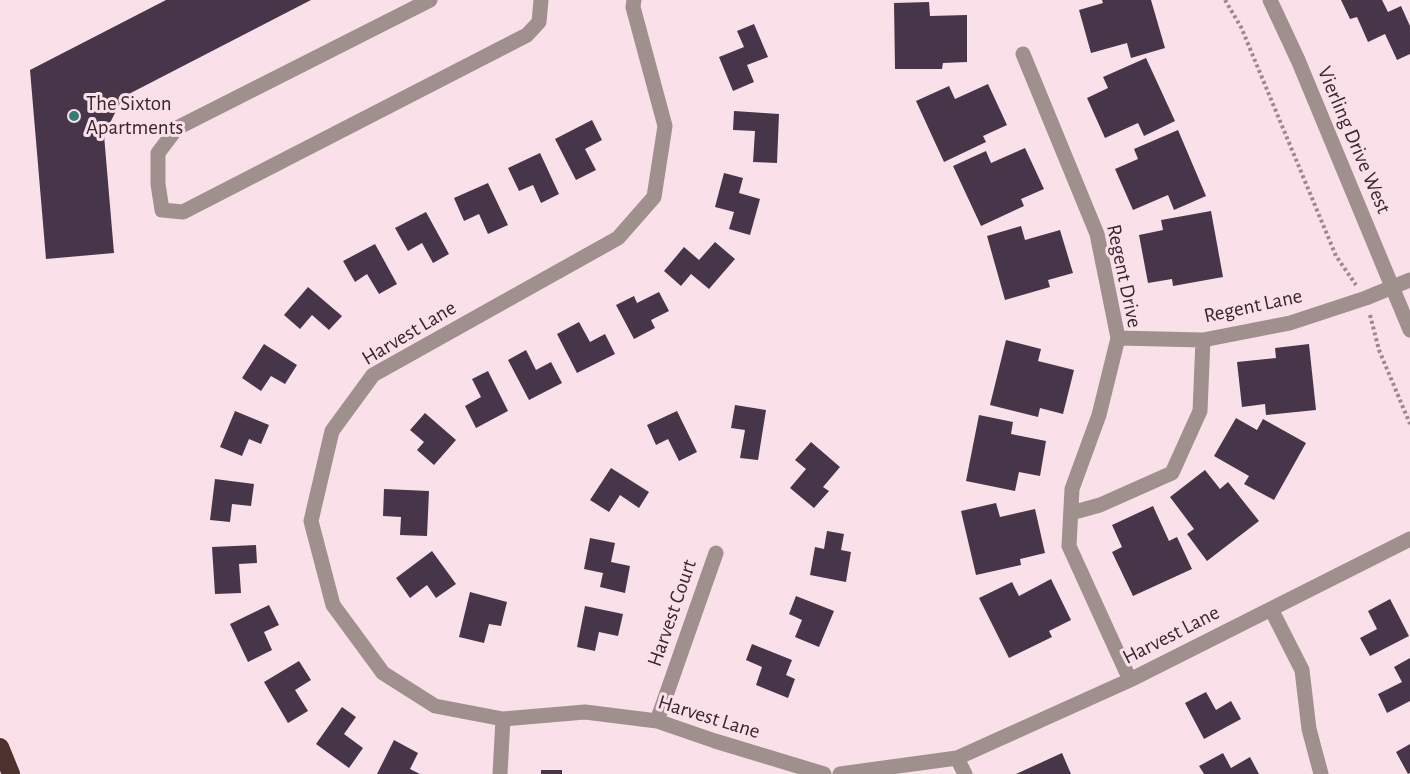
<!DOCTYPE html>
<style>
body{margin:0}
canvas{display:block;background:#fae1e9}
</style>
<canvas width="1410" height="774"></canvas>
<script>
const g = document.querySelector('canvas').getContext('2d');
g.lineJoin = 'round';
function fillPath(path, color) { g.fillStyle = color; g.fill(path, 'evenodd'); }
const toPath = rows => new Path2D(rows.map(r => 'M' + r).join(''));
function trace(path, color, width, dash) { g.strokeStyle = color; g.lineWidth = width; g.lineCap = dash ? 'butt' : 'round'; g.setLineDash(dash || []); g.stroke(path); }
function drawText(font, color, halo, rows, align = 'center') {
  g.font = font + ' "Alegreya Sans",sans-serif'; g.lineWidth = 6; g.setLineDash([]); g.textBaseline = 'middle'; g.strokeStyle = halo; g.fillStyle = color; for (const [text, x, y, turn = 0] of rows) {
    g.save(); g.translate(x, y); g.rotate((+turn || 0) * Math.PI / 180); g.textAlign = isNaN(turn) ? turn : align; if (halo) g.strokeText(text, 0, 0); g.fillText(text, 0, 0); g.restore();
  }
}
fillPath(toPath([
 [166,0,311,0,123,97,104,135,114,253,46,259,30,70],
 [1102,0,1151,0,1165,48,1131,58,1127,43,1091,53,1079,10,1103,3],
 [1341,0,1382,0,1388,12,1401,6,1410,26,1410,54,1397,60,1385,34,1368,42,1357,17,1350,19],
 [929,2,930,16,967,15,967,62,943,63,942,69,895,69,894,3],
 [754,24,768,57,747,65,754,82,733,91,719,57,744,47,737,31],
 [1146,58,1175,121,1144,136,1138,123,1105,138,1087,98,1108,88,1103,77],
 [988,84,1007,125,983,136,986,142,944,162,916,101,949,86,955,99],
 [734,111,779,114,777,163,753,162,755,131,733,130],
 [592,120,602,140,585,149,596,170,576,180,555,139],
 [1178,130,1206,196,1174,210,1168,195,1133,210,1115,169,1138,159,1134,149],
 [1025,148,1044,189,1021,199,1024,206,981,226,953,166,986,151,991,163],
 [540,153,559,194,541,203,533,185,519,191,508,168],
 [724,173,743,178,739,193,760,199,750,235,729,229,734,212,715,207],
 [488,183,508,225,488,234,479,214,464,221,454,198],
 [1211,211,1223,277,1173,286,1172,279,1148,283,1139,235,1163,230,1161,220],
 [426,212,449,254,433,263,422,243,408,251,395,228],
 [1021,226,1025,240,1060,230,1073,273,1048,280,1050,287,1005,300,987,236],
 [715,242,735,259,709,289,691,274,681,286,664,271,684,247,699,260],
 [375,244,397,284,379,294,367,274,355,282,343,261],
 [308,287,342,316,329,330,312,315,300,329,284,315],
 [659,292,669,311,651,320,655,328,634,339,616,305,634,296,637,303],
 [579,322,590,342,605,334,615,354,577,373,557,334],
 [1006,340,1041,349,1038,361,1074,370,1063,414,1040,408,1038,417,990,405],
 [264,344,297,365,285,384,271,376,261,391,242,378],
 [1309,344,1316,410,1266,415,1265,404,1242,407,1237,362,1276,358,1275,348],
 [526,350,536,370,551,362,562,383,529,400,508,360],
 [488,371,508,411,476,428,465,406,481,397,472,379],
 [735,405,766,410,758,460,740,458,745,430,731,428],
 [235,411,269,425,261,444,249,439,242,456,220,447],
 [677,411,697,452,679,461,668,439,656,445,647,425],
 [425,413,456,440,434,465,417,450,424,442,410,430],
 [979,415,1013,422,1011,434,1046,441,1040,476,1019,472,1015,491,966,481],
 [1236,418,1257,430,1263,419,1306,443,1274,500,1244,484,1249,476,1214,456],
 [811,442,840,467,823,487,829,491,814,508,790,488,806,469,795,460],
 [611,468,649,492,639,508,620,495,609,512,590,500],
 [1205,470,1220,489,1228,482,1259,521,1207,561,1187,534,1194,529,1170,497],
 [215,479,254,484,251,506,232,504,230,522,210,520],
 [384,489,429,491,427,536,400,535,401,517,383,516],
 [996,503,1000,517,1035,509,1045,553,1020,559,1021,565,976,575,961,511],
 [1153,506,1169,541,1177,537,1192,569,1133,596,1112,552,1122,547,1112,525],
 [827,531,844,534,841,550,851,552,846,582,810,575,815,547,824,549],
 [590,538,615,543,611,562,630,566,625,593,600,587,603,573,584,569],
 [256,545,257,563,239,564,241,593,215,594,212,547],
 [432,551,456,584,436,598,427,585,410,598,396,578],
 [1051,579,1071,620,1049,631,1052,637,1009,658,979,598,1012,582,1019,596],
 [470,592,507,602,501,626,489,624,484,643,459,637],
 [796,596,834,611,819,647,795,637,802,620,789,614],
 [1390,599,1409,636,1370,656,1360,638,1377,629,1368,611],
 [269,605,279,625,264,632,272,650,248,662,230,624],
 [585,606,623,614,618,636,599,632,595,651,577,647],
 [752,644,792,660,786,675,795,679,788,698,756,685,762,667,746,660],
 [1410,658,1410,701,1387,713,1378,694,1402,682,1394,667],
 [299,661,311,680,295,690,308,711,288,723,264,682],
 [1206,692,1216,710,1231,701,1241,719,1204,739,1185,703],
 [342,707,356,717,344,734,363,748,349,768,316,744],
 [394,740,418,753,410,769,420,774,377,774],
 [1410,744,1410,773,1408,774,1396,752],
 [1062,753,1071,774,1016,774],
 [1223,753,1231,768,1250,757,1259,774,1204,774,1199,766],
 [541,770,562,770,562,774,541,774]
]), '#473649');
trace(toPath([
 [1225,0,1241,27,1336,256,1356,285],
 [1370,315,1379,350,1410,424]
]), '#9d888f', 4, [3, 3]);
trace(toPath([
 [430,0,177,128,158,153,158,184,162,210,183,212,527,35,539,22,541,0],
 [634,0,633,7,665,126,654,197,618,238,373,375,332,431,311,521,333,605,383,673,435,706,503,719,585,712,657,721,715,741,824,774],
 [1270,0,1298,60,1410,330],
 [1023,54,1097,234,1118,338,1099,415,1072,489,1069,546,1130,680],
 [1118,338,1203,340,1290,323,1366,298,1410,280],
 [1071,513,1100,505,1172,473,1200,411,1203,340],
 [1271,609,1302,670,1309,729,1321,774],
 [657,721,716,553],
 [957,758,965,774],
 [500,774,503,719],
 [840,774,957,758,1130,680,1410,539]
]), '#9f908e', 15);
trace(toPath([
 [0,747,11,774]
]), '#4c312d', 18);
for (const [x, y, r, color] of [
 [74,116,6,"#357d77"]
]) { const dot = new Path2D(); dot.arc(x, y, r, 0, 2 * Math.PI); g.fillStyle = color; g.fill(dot); trace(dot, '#fae1e9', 2); }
drawText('21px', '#37282d', '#fae1e9', [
 ["The Sixton",86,104],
 ["Apartments",86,128]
], 'left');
drawText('21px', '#37282d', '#fae1e9', [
 ["Vierling Drive West",1354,140,67],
 ["Regent Drive",1124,276,78],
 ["Regent Lane",1253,306,-12],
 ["Harvest Lane",409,333,-31],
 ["Harvest Court",672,613,-71],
 ["Harvest Lane",1171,635,-27],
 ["Harvest Lane",709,717,17]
]);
</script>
